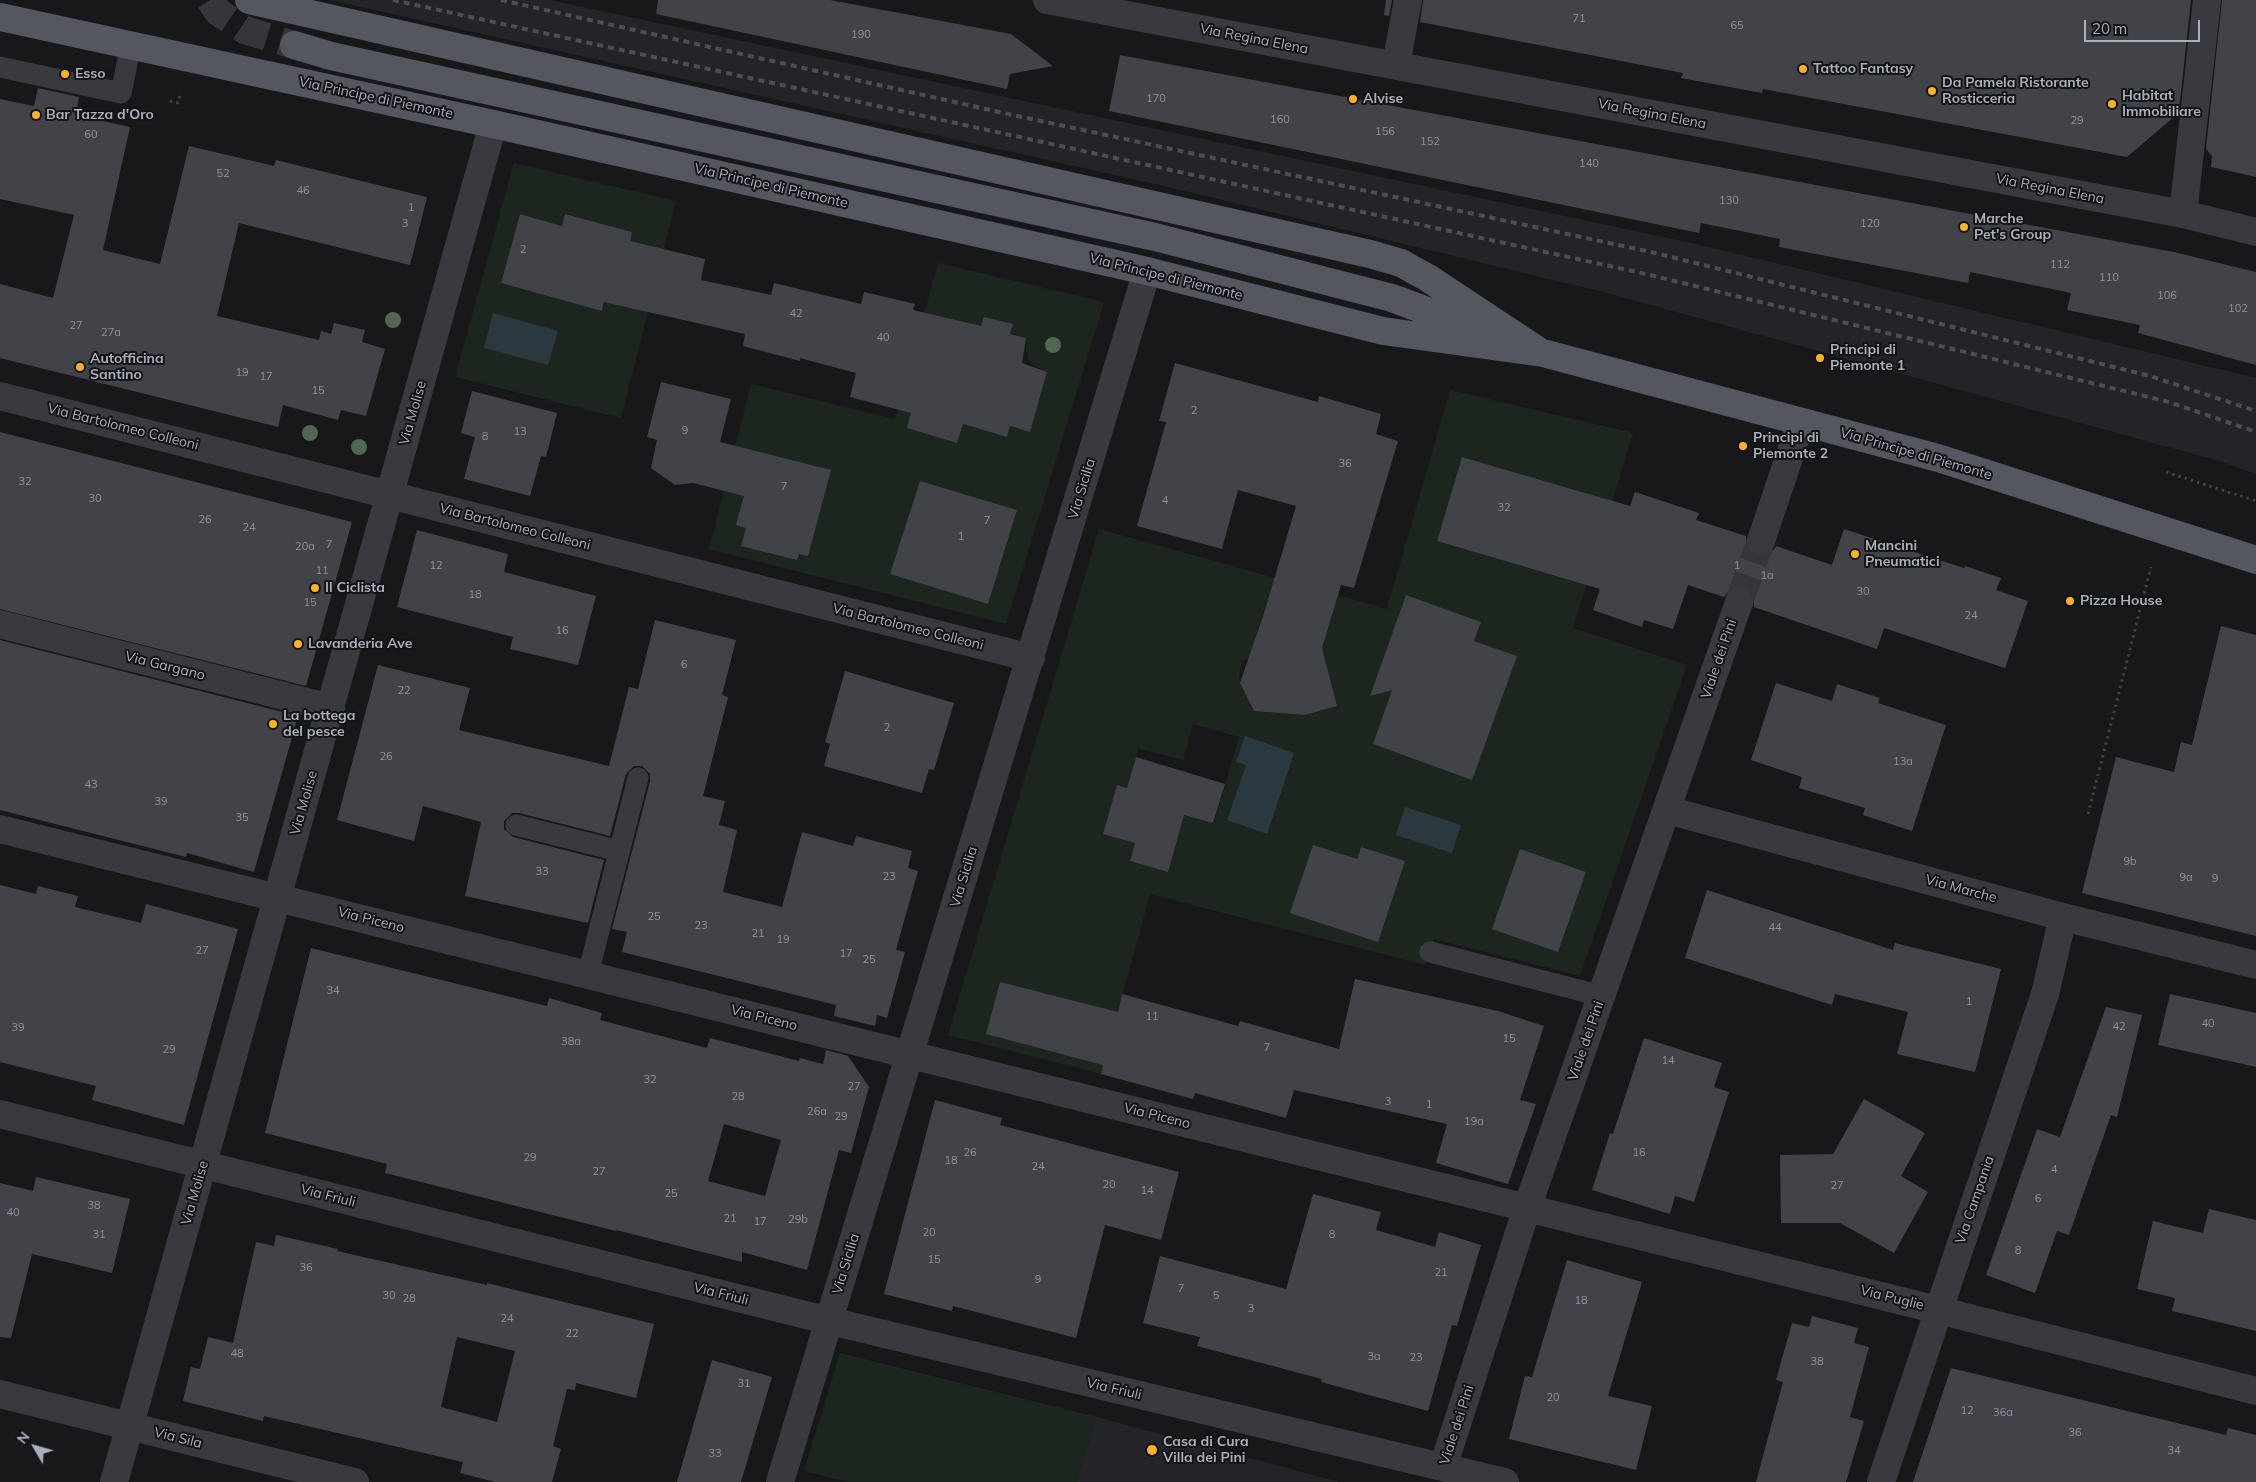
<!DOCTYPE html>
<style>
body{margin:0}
#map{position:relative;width:2256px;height:1482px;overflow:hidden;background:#18181b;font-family:Mulish,sans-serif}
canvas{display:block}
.north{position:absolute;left:10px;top:1422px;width:50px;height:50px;-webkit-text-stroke:4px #131316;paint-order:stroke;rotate:308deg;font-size:14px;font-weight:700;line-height:20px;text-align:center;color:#a9afbb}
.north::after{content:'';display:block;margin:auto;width:18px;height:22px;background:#a9afbb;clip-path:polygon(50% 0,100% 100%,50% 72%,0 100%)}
.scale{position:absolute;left:2084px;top:20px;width:116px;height:22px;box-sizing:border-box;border:2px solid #a9afbb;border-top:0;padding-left:6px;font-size:15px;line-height:18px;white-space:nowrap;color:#a9afbb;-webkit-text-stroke:4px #131316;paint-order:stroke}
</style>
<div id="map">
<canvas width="2256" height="1482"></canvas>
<div class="north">N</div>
<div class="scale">20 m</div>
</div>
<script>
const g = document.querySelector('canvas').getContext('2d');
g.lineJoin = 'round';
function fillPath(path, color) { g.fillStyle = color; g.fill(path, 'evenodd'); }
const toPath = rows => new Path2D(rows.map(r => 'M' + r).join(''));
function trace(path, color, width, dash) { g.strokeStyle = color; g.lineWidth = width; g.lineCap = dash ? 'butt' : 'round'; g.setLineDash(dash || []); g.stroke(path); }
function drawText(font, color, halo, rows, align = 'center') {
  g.font = font + ' Mulish,sans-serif'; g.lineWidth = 4; g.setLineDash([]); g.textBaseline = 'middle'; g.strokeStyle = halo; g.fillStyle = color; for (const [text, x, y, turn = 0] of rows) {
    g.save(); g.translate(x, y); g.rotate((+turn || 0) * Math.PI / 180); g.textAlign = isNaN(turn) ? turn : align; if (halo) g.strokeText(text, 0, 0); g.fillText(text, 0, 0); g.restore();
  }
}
fillPath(toPath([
 [330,0,550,0,1696,244,2256,378,2256,474,2219,461,1607,293,1164,186],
 [1097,1417,1339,1482,1076,1482]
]), '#242428');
fillPath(toPath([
 [514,163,676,201,621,418,455,377],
 [520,214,562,226,566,214,632,232,617,286,610,284,602,311,501,283],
 [938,263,1104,302,1006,624,709,549,751,384,895,419],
 [1013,325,1010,334,1026,338,1026,352,1029,360,1035,366,1047,372,1030,431,1010,426,1007,437,963,424,957,442,907,428,981,326],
 [920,481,1017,510,988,604,891,574],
 [1450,390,1633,433,1573,628,1687,665,1580,976,1434,939,1425,965,1150,894,1101,1074,948,1035,1099,529,1387,609],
 [1462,457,1583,492,1557,577,1437,541],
 [1406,595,1480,622,1474,641,1517,656,1403,755,1373,744,1395,682],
 [1264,610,1327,629,1322,648,1337,706,1305,715,1254,711,1239,680,1241,662,1249,658],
 [1193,724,1239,737,1214,823,1184,815,1167,871,1130,861,1135,843,1104,834,1117,785,1127,788,1138,748,1183,760],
 [1246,765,1267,834,1227,820],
 [1360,847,1405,861,1383,928,1350,917,1357,859],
 [1520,850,1586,872,1558,952],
 [1000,982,1066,1055,987,1034],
 [840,1353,1097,1417,1076,1482,848,1482,804,1471]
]), '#1d261e');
fillPath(toPath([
 [493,313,558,331,548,365,484,348],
 [1245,736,1294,753,1267,834,1227,820,1246,765,1236,762],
 [1405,807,1461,825,1452,853,1396,835]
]), '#2c3840');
fillPath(toPath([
 [658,0,830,0,1011,34,1053,66,1010,74,1007,89,656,14],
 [1386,0,1392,0,1389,16,1384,15],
 [1423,0,2191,0,2178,119,2175,116,2127,157,1763,89,1762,93,1681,78,1683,73,1420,22],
 [2222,0,2256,0,2256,177,2211,167,2212,156,2206,149],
 [1120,55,2174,252,2256,272,2256,365,2138,333,2140,325,2067,310,2071,293,1970,272,1968,283,1779,247,1780,239,1701,223,1699,233,1109,111],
 [38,88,79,97,76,115,130,127,103,250,160,264,189,146,274,166,276,160,427,197,410,265,239,223,217,316,319,340,321,331,331,334,334,323,365,330,362,342,385,349,366,416,341,410,338,420,283,405,278,427,0,358,0,284,53,298,74,215,0,199,0,99,34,106],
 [520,214,562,226,565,214,632,232,630,241,705,259,701,280,771,295,774,283,861,304,864,292,915,304,913,310,981,326,984,317,1013,324,1010,334,1026,338,1022,363,1047,372,1030,432,1010,426,1007,437,963,424,957,443,907,428,911,413,850,397,856,373,800,358,800,361,743,346,745,334,604,302,602,311,501,283],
 [1175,363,1318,402,1319,396,1381,414,1376,434,1398,441,1354,588,1341,585,1322,648,1337,706,1305,715,1254,711,1240,683,1265,610,1296,506,1238,490,1222,549,1137,526,1166,422,1159,421],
 [661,382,731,399,720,442,831,470,808,556,799,554,797,560,741,546,746,528,736,525,744,496,693,483,675,485,651,468,657,440,647,437],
 [472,391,557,413,546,457,541,456,530,496,464,479,475,437,461,433],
 [0,432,352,522,306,686,0,609],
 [1462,457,1630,506,1635,492,1699,513,1696,520,1746,536,1746,544,1749,551,1756,556,1765,556,1771,553,1776,546,1832,565,1844,529,1964,568,1965,566,2001,578,1996,590,2028,601,2005,668,1884,628,1877,649,1754,607,1754,600,1751,592,1744,587,1736,587,1729,590,1724,597,1688,585,1673,629,1644,620,1642,627,1593,610,1600,589,1437,541],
 [920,481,1017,510,988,604,890,574],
 [417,530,508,554,504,572,596,596,578,665,510,649,513,637,397,607],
 [1406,595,1481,622,1474,641,1517,656,1472,780,1373,744,1392,690,1370,696],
 [655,620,736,640,722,695,728,697,703,796,725,801,719,825,737,830,723,892,782,907,802,832,853,846,856,836,912,851,908,868,918,871,896,950,905,952,887,1018,877,1015,875,1026,834,1016,836,1005,622,952,627,932,612,929,650,781,650,774,642,766,634,766,626,774,610,836,519,813,512,813,504,821,504,829,513,837,604,860,588,923,465,896,481,822,423,806,414,841,337,820,378,665,470,688,459,730,609,766,629,687,638,689],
 [2221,626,2256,635,2256,936,2082,893,2116,757,2174,772,2181,742,2192,745],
 [0,640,298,716,254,872,187,853,186,857,0,810],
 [845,671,954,703,934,770,929,769,922,793,824,766,830,744,825,742],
 [1776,683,1832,701,1837,684,1880,698,1878,703,1946,725,1912,831,1863,815,1865,808,1799,788,1802,777,1751,760],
 [1136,757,1225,784,1213,823,1184,815,1168,872,1130,861,1135,843,1103,834,1117,785,1127,788],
 [1313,845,1357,859,1361,847,1405,861,1378,942,1290,913],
 [1520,849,1586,872,1558,952,1492,929],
 [0,885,36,894,38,886,78,896,75,907,141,923,146,904,238,929,184,1125,92,1100,96,1086,0,1062],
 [1707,890,1893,950,1895,943,2001,969,1975,1072,1897,1054,1908,1012,1835,994,1832,1005,1685,958],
 [311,948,547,1006,549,998,602,1013,600,1020,707,1048,710,1038,799,1061,800,1058,823,1064,826,1050,848,1056,869,1087,851,1153,839,1150,807,1270,742,1252,742,1262,616,1230,616,1231,385,1173,387,1164,265,1133],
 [724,1124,781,1140,765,1196,708,1181],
 [1355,979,1498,1011,1544,1026,1520,1100,1536,1104,1508,1184,1436,1163,1447,1124,1294,1090,1286,1118,1195,1093,1193,1099,1101,1074,1103,1065,986,1034,1000,982,1118,1012,1122,994,1238,1026,1240,1021,1339,1049],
 [2170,994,2256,1013,2256,1067,2158,1045],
 [2106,1007,2142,1015,2117,1117,2111,1115,2069,1235,2057,1231,2035,1293,1986,1275,2037,1129,2060,1137],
 [1644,1038,1722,1063,1714,1087,1729,1092,1694,1202,1675,1196,1670,1214,1592,1190,1610,1133,1613,1134],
 [1864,1099,1925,1133,1901,1176,1928,1192,1894,1253,1840,1223,1781,1223,1780,1155,1833,1154],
 [935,1100,1002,1118,1000,1125,1179,1172,1161,1240,1105,1225,1076,1338,953,1306,952,1311,884,1294],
 [36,1177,130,1199,112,1273,32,1254,11,1338,0,1337,0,1183,33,1191],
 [1313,1194,1381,1212,1376,1230,1435,1247,1439,1232,1481,1245,1457,1326,1452,1325,1428,1411,1321,1382,1322,1379,1197,1346,1200,1337,1143,1323,1160,1256,1286,1289],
 [2209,1209,2256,1220,2256,1331,2172,1311,2175,1298,2137,1289,2153,1221,2203,1233],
 [276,1235,338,1249,337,1251,487,1285,487,1283,654,1324,636,1398,576,1383,575,1390,567,1389,553,1446,561,1449,552,1482,495,1482,460,1473,463,1462,264,1416,263,1421,183,1401,191,1367,200,1369,208,1337,233,1343,256,1242,274,1246],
 [457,1337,515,1351,497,1422,441,1407],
 [1567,1260,1642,1282,1608,1396,1652,1406,1636,1470,1509,1439,1525,1376,1532,1377],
 [1812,1316,1858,1328,1854,1343,1869,1347,1850,1417,1864,1421,1846,1482,1756,1482,1783,1382,1776,1380,1792,1323,1809,1327],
 [712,1360,772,1377,741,1482,677,1482],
 [1951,1368,2226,1435,2228,1428,2256,1435,2256,1482,1913,1482]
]), '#424348');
trace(toPath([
 [1739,602,1761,541]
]), '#35363b', 28, [28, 14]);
trace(toPath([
 [210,0,218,12,245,30,294,45]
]), '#35363b', 28, [28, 14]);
trace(toPath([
 [170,101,178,103,181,92],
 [2166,472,2256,501],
 [2088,814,2151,567]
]), '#3e4147', 3, [2.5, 4]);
trace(toPath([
 [0,67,121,93,131,45],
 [516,825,619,851],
 [1430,952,1602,996],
 [588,974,638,778]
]), '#383a40', 21);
trace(toPath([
 [1396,65,1408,0],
 [2183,214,2207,0],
 [0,396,1031,658],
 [1761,541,1801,422],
 [0,624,331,708],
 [1667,810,2063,917,2256,965],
 [0,829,1938,1310,2256,1391],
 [0,1114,830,1321,1505,1482],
 [0,1394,355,1482],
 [1443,1467,1527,1208,1739,602],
 [114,1482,493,124],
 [780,1482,1147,271],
 [1881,1482,2045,994,2063,917]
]), '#383a40', 28);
trace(toPath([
 [1047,0,2183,214,2256,232]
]), '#383a40', 28);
trace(toPath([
 [249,0,1370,254,1401,263,1428,278,1537,350],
 [0,17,493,124,1147,271,1383,331,1543,353,1938,458,2256,560],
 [294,45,331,56,1155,237,1392,298,1492,335]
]), '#54575f', 28);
trace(toPath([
 [393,0,1646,274,2169,402,2256,432],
 [501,0,999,112,1651,252,2150,376,2256,411]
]), '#4b4e55', 4, [6, 5]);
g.fillStyle = '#506752';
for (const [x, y] of [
 [393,320],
 [1053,345],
 [310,433],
 [359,447]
]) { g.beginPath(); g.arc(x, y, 8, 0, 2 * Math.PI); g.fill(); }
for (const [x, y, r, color] of [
 [1803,69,5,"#ffb12b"],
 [65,74,5,"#ffb12b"],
 [1932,91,5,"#ffb12b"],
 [1353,99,5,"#ffb12b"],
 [2112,104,5,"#ffb12b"],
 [36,115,5,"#ffb12b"],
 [1964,227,5,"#ffb12b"],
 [1820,358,5,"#ffb12b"],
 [80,367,5,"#ffb12b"],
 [1743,446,5,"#ffb12b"],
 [1855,554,5,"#ffb12b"],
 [315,588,5,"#ffb12b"],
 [2070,601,5,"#ffb12b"],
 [298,644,5,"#ffb12b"],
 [273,724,5,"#ffb12b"],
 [1152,1450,6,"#ffb12b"]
]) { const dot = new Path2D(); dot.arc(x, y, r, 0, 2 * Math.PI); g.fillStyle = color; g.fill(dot); trace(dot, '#131316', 2); }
drawText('11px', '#8f949e', null, [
 ["71",1579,19],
 ["65",1737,26],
 ["190",861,35],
 ["170",1156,99],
 ["160",1280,120],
 ["29",2077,121],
 ["156",1385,132],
 ["60",91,135],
 ["152",1430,142],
 ["140",1589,164],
 ["52",223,174],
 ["46",303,191],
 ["130",1729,201],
 ["1",411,208],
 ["3",405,224],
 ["120",1870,224],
 ["2",523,250],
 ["112",2060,265],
 ["110",2109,278],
 ["106",2167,296],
 ["102",2238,309],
 ["42",796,314],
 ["27",76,326],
 ["27a",111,333],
 ["40",883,338],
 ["19",242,373],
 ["17",266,377],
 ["15",318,391],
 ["2",1194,411],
 ["9",685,431],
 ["13",520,432],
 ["8",485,437],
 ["36",1345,464],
 ["32",25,482],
 ["7",784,487],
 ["30",95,499],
 ["4",1165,501],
 ["32",1504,508],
 ["26",205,520],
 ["7",987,521],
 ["24",249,528],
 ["1",961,537],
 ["7",329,545],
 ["20a",305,547],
 ["12",436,566],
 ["1",1737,566],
 ["11",322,571],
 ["1a",1767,576],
 ["30",1863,592],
 ["18",475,595],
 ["15",310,603],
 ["24",1971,616],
 ["16",562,631],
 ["6",684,665],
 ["22",404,691],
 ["2",887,728],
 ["26",386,757],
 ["13a",1903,762],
 ["43",91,785],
 ["39",161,802],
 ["35",242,818],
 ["9b",2130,862],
 ["33",542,872],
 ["23",889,877],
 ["9a",2186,878],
 ["9",2215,879],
 ["25",654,917],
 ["23",701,926],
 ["44",1775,928],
 ["21",758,934],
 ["19",783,940],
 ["27",202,951],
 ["17",846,954],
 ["25",869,960],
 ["34",333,991],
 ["1",1969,1002],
 ["11",1152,1017],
 ["40",2208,1024],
 ["42",2119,1027],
 ["39",18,1028],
 ["15",1509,1039],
 ["38a",571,1042],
 ["7",1267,1048],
 ["29",169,1050],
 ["14",1668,1061],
 ["32",650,1080],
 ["27",854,1087],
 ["28",738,1097],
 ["3",1388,1102],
 ["1",1429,1105],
 ["26a",817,1112],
 ["29",841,1117],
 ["19a",1474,1122],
 ["26",970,1153],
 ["16",1639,1153],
 ["29",530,1158],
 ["18",951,1161],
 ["24",1038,1167],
 ["4",2054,1170],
 ["27",599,1172],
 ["20",1109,1185],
 ["27",1837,1186],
 ["14",1147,1191],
 ["25",671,1194],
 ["6",2038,1199],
 ["38",94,1206],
 ["40",13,1213],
 ["21",730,1219],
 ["29b",798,1220],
 ["17",760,1222],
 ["20",929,1233],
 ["31",99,1235],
 ["8",1332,1235],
 ["8",2018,1251],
 ["15",934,1260],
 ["36",306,1268],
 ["21",1441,1273],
 ["9",1038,1280],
 ["7",1181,1289],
 ["30",389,1296],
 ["5",1216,1296],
 ["28",409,1299],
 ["18",1581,1301],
 ["3",1251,1309],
 ["24",507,1319],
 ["22",572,1334],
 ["48",237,1354],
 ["3a",1374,1357],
 ["23",1416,1358],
 ["38",1817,1362],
 ["31",744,1384],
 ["20",1553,1398],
 ["12",1967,1411],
 ["36a",2003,1413],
 ["36",2075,1433],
 ["34",2174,1451],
 ["33",715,1454]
]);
drawText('14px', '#a9afbb', '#131316', [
 ["Via Regina Elena",1254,39,11],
 ["Via Principe di Piemonte",376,98,12],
 ["Via Regina Elena",1652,114,11],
 ["Via Principe di Piemonte",771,186,13],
 ["Via Regina Elena",2050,189,11],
 ["Via Principe di Piemonte",1166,277,14],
 ["Via Molise",413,413,-74],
 ["Via Bartolomeo Colleoni",123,427,14],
 ["Via Principe di Piemonte",1916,454,16],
 ["Via Sicilia",1082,489,-73],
 ["Via Bartolomeo Colleoni",515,527,14],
 ["Via Bartolomeo Colleoni",908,627,14],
 ["Viale dei Pini",1719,659,-71],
 ["Via Gargano",165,666,14],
 ["Via Molise",304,803,-74],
 ["Via Sicilia",964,877,-73],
 ["Via Marche",1961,889,15],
 ["Via Piceno",371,920,14],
 ["Via Piceno",764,1018,14],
 ["Viale dei Pini",1586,1041,-71],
 ["Via Piceno",1157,1116,14],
 ["Via Molise",195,1193,-74],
 ["Via Friuli",328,1196,14],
 ["Via Campania",1975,1200,-71],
 ["Via Sicilia",846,1264,-73],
 ["Via Friuli",721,1294,14],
 ["Via Puglie",1892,1298,14],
 ["Via Friuli",1114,1389,13],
 ["Viale dei Pini",1457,1425,-72],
 ["Via Sila",178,1438,14]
]);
drawText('bold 14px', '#a9afbb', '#131316', [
 ["Tattoo Fantasy",1813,69],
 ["Esso",75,74],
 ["Da Pamela Ristorante",1942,83],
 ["Rosticceria",1942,99],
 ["Habitat",2122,96],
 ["Immobiliare",2122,112],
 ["Alvise",1363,99],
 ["Bar Tazza d'Oro",46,115],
 ["Marche",1974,219],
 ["Pet's Group",1974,235],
 ["Principi di",1830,350],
 ["Piemonte 1",1830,366],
 ["Autofficina",90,359],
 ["Santino",90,375],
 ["Principi di",1753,438],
 ["Piemonte 2",1753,454],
 ["Mancini",1865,546],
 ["Pneumatici",1865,562],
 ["Il Ciclista",325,588],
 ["Pizza House",2080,601],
 ["Lavanderia Ave",308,644],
 ["La bottega",283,716],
 ["del pesce",283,732],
 ["Casa di Cura",1163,1442],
 ["Villa dei Pini",1163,1458]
], 'left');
</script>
